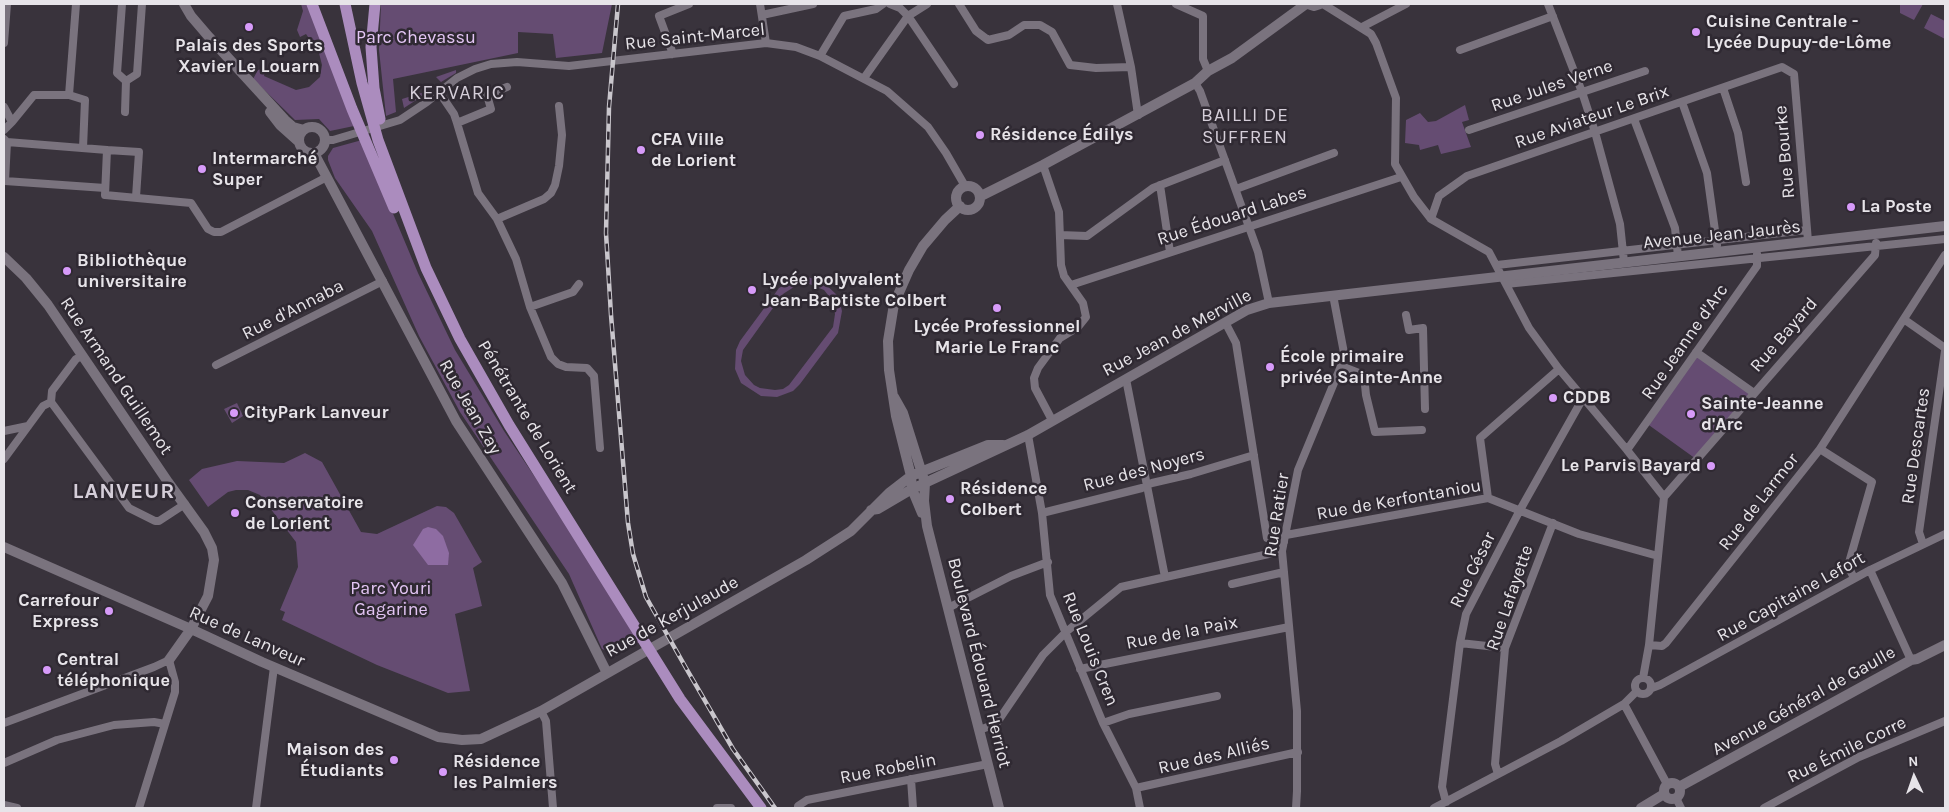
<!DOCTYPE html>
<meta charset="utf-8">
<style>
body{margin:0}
#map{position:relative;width:1949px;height:812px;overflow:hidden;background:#39333c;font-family:Karla,sans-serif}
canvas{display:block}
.frame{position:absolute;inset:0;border:5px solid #e7e4e9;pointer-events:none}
.north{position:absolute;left:1889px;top:752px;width:50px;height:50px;-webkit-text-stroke:4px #2f2932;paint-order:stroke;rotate:357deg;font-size:14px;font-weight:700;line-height:20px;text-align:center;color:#e7e4e9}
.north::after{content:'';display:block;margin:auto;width:18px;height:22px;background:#e7e4e9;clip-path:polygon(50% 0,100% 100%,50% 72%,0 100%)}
</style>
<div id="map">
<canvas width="1949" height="812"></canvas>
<div class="frame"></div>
<div class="north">N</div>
</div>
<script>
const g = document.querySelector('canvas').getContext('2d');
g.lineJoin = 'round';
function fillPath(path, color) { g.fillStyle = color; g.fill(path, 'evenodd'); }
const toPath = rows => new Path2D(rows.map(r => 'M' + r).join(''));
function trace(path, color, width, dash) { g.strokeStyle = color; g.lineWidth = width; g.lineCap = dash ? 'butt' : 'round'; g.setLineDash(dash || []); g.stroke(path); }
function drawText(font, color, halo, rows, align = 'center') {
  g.font = font + ' Karla,sans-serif'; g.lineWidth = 5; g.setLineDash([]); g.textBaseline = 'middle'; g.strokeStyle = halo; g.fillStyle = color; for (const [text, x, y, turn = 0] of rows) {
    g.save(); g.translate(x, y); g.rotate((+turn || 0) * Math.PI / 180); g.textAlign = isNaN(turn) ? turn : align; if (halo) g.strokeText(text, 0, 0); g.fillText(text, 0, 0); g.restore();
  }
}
fillPath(toPath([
 [301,4,308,4,354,126,330,131,319,119,295,120,253,79,258,70,262,69,265,71,264,76,296,90,309,87,320,77,322,65,319,53,306,34,300,37,297,30,303,11],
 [381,4,612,4,602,53,556,58,553,34,518,32,518,53,393,79,396,112,386,116,379,50],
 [1900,4,1923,4,1914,20,1900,13],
 [1931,14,1945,21,1945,39,1924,28],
 [456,70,456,73,441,82,436,77],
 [428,84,431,85,432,89,430,91,404,108,402,99,428,91],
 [1465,105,1469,120,1462,122,1471,147,1441,154,1438,145,1420,150,1419,145,1405,143,1406,120,1420,113,1428,122,1436,121],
 [362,140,418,273,455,350,504,431,563,519,641,641,620,652,612,653,602,649,569,574,460,412,419,336,372,231,335,178,328,160,328,156,333,148],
 [807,277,822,281,838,296,842,311,838,333,800,384,793,391,777,397,761,396,741,383,735,369,736,350,740,341,779,288,798,278],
 [809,284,824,290,832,300,835,314,833,327,789,385,783,389,775,390,760,388,754,385,745,375,741,361,743,350,783,294,797,285],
 [1696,352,1754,393,1696,459,1646,423],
 [237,403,243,416,232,423,224,409],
 [305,453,322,462,361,532,377,534,437,506,446,507,454,513,482,562,473,568,482,606,455,614,470,691,448,693,377,665,282,620,285,612,280,610,298,567,296,542,260,495,248,490,236,490,228,492,208,507,189,480,202,469,237,461,284,463]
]), '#654c72');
fillPath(toPath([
 [428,527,436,529,443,536,449,553,448,565,428,565,413,545,423,529]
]), '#8e6ca2');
trace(toPath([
 [122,4,117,73,126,81],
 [760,4,766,43],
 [890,4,900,8,908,16,954,84],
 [959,4,976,31,988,40,1009,35,1024,25,1040,25,1052,32,1070,65,1096,68,1131,67],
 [1117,4,1131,67,1138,115],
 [1176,4,1203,16,1203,59,1208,71],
 [1323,4,1371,34,1376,43,1396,98,1395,164,1414,197,1431,219,1489,252,1529,328,1559,369,1627,450,1664,497,1649,645,1643,678],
 [1548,4,1582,92,1595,132,1620,224,1624,262],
 [762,15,813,4],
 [1362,27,1406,4],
 [4,43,7,4],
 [1460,50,1553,16],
 [673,54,659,16,689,4],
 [820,56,844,16,876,9,883,4],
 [864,78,908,16,927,4],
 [1195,83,1200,91,1258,252,1269,303],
 [1723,88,1738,133,1746,182],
 [439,92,454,114,457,123,478,193,497,219,516,259,530,307,551,357,558,364,566,367,587,368,594,376,600,448],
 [69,95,85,100,83,148],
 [1682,102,1707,173,1717,245],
 [4,107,12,122,4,130],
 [125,112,126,81,137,74,142,4],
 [1634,119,1675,228,1678,256],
 [12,122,34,95,69,95,76,4],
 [457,123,491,109,487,95,507,87],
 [1469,130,1645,71],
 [4,139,7,142,107,150,105,195,191,203,208,229,214,232,221,232,327,177],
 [325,140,333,140,400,120,427,102,457,78,475,69,491,64,517,62,569,66,766,43,796,47,820,56,887,91,928,127,946,153,965,186],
 [7,142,5,181,105,188],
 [107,150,139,152,136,197],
 [1043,165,1059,212,1061,265,1064,276,1083,303,1086,317,1078,327,1060,338,1038,368,1034,378,1035,388,1052,420],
 [1160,185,1170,252],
 [1236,189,1334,153],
 [497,219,544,199,551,193,555,185,559,166,562,135,559,106],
 [1431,219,1439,196,1467,176,1782,67,1794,74,1808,241],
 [1060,235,1087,236,1153,188,1225,160],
 [1497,265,1807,230],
 [1506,284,1945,239],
 [1071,285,1401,177],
 [530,307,573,292,579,284],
 [1406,315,1409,330,1423,328,1425,409],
 [1905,320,1945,348],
 [1225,322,1236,343,1267,538,1284,542],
 [1696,352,1754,393],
 [216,365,383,281],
 [1341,366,1364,375,1366,395,1375,432,1422,430],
 [1126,379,1165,577],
 [51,402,129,508,155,521,159,521,185,504],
 [51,402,52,391,76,359,82,356],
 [4,431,28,426],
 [1028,435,1042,513,1050,595,1103,723,1136,788,1140,808],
 [1820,449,1872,482,1848,566,1854,578],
 [1627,450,1757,266,1757,254],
 [4,459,43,406,51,402],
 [1664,497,1875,255,1876,243],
 [1488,498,1480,438,1559,369],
 [1042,513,1142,488,1152,483,1191,474,1254,455],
 [1286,535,1488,498,1579,534,1658,556],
 [1923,544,1919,532,1945,351],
 [1870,570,1911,660],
 [1232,584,1284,572],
 [948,608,1011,576,1048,562],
 [1460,643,1505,648],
 [1649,645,1662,646,1666,643,1820,449,1945,255],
 [1080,669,1289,627],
 '1635 686a8 8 0 1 1 16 0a8 8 0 1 1-16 0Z',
 [1652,688,1660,685,1870,570,1945,534],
 [1624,704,1667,784],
 [541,711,546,721,553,808],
 [4,723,154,667,169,660,175,682,175,692,139,808],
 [1103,723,1129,714,1217,696],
 [979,730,996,724,1043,655,1066,632,1121,587,1282,551],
 [4,763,57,740,114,725,154,722,165,724],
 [1498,774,1495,764,1505,648,1553,523],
 [911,779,913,808],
 [1136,788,1298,752],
 [1676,798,1681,808],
 [1446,802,1442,787,1460,643,1466,614,1520,510,1583,398],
 [4,805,17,808],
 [256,808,274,667],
 [717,808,731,808],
 [798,808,798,806,807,800,988,764],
 [1296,808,1297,791,1297,711,1282,551,1298,470,1341,366,1344,353,1333,295],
 [1434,808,1561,741,1624,704,1637,691],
 [1764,808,1859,757,1945,721]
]), '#7a737e', 8);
trace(toPath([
 [184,4,191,16,209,37,285,120,293,127,304,130],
 [1308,4,1314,6,1320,4],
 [270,112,280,125,299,142],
 '299 140a13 13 0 1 1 26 0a13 13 0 1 1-26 0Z',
 [314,153,456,421,562,583,607,673],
 '956 198a12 12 0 1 1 24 0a12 12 0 1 1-24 0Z',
 [981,196,1043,165,1195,83,1208,71,1232,58,1306,4],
 [4,257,26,278,48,305,168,482,204,532,212,548,214,560,208,596,191,629,169,660],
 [894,397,903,413,925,483,924,501,927,526,999,808],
 [871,510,878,509,912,489,1028,435,1247,310,1269,303,1945,226],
 [922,513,912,489,911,476,896,416,889,370,888,341,894,304,909,270,923,246,945,220,960,206],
 [4,547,191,629,262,662,438,737,462,740,481,739,541,711,806,560,851,531,889,493,911,476,988,445,1003,445],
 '1664 791a8 8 0 1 1 16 0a8 8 0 1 1-16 0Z',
 [1679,787,1911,660,1917,659,1945,645],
 [1641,808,1664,794]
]), '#7a737e', 10);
trace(toPath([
 [312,4,352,109,394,208],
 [345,4,362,83,378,140,426,268,460,339,509,425,680,699,761,808],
 [375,4,371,47,374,88,380,119]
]), '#ab8cbe', 11);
const rail = toPath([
 [618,4,609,107,606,233,611,315,628,523,633,554,646,597,686,668,733,749,775,808]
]);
trace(rail, '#c9c6cc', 4.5);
trace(rail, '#2f2932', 2.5, [8]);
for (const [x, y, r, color] of [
 [249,27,5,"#d79bf9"],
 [1696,32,5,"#d79bf9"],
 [980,135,5,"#d79bf9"],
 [641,150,5,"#d79bf9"],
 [202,169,5,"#d79bf9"],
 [1851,207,5,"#d79bf9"],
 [67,271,5,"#d79bf9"],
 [752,290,5,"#d79bf9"],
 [997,308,5,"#d79bf9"],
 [1270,367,5,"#d79bf9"],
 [1553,398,5,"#d79bf9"],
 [234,413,5,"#d79bf9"],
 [1691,414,5,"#d79bf9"],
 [1711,466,5,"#d79bf9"],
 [950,499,5,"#d79bf9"],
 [235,513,5,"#d79bf9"],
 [109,611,5,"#d79bf9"],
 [47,670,5,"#d79bf9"],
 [394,760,5,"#d79bf9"],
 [443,772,5,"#d79bf9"]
]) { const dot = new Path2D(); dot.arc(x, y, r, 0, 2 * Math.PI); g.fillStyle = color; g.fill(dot); trace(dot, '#2f2932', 2); }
drawText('bold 18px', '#e7e4e9', '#2f2932', [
 ["Cuisine Centrale -",1706,22],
 ["Lycée Dupuy-de-Lôme",1706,43],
 ["Palais des Sports",249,46,"center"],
 ["Xavier Le Louarn",249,67,"center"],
 ["Résidence Édilys",990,135],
 ["CFA Ville",651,140],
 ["de Lorient",651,161],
 ["Intermarché",212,159],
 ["Super",212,180],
 ["La Poste",1861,207],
 ["Bibliothèque",77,261],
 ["universitaire",77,282],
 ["Lycée polyvalent",762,280],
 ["Jean-Baptiste Colbert",762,301],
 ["Lycée Professionnel",997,327,"center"],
 ["Marie Le Franc",997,348,"center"],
 ["École primaire",1280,357],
 ["privée Sainte-Anne",1280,378],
 ["CDDB",1563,398],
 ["Sainte-Jeanne",1701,404],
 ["d'Arc",1701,425],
 ["CityPark Lanveur",244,413],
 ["Le Parvis Bayard",1701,466,"right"],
 ["Résidence",960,489],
 ["Colbert",960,510],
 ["Conservatoire",245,503],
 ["de Lorient",245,524],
 ["Carrefour",99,601,"right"],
 ["Express",99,622,"right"],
 ["Central",57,660],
 ["téléphonique",57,681],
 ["Maison des",384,750,"right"],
 ["Étudiants",384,771,"right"],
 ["Résidence",453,762],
 ["les Palmiers",453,783]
], 'left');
drawText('18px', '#e7e4e9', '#2f2932', [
 ["Rue Saint-Marcel",695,37,-6],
 ["Rue Jules Verne",1552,86,-19],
 ["Rue Aviateur Le Brix",1592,117,-19],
 ["Rue Bourke",1785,152,-95],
 ["Rue Édouard Labes",1232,216,-18],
 ["Avenue Jean Jaurès",1722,235,-6],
 ["Rue d'Annaba",293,310,-27],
 ["Rue Jean de Merville",1177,333,-28],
 ["Rue Bayard",1784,335,-49],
 ["Rue Jeanne d'Arc",1685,342,-55],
 ["Rue Armand Guillemot",116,376,56],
 ["Rue Jean Zay",470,407,60],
 ["Pénétrante de Lorient",527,417,59],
 ["Rue Descartes",1916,446,-82],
 ["Rue des Noyers",1144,470,-15],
 ["Rue de Kerfontaniou",1399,500,-10],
 ["Rue de Larmor",1759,502,-52],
 ["Rue Ratier",1277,515,-81],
 ["Rue César",1473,570,-64],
 ["Rue Capitaine Lefort",1791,597,-29],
 ["Rue Lafayette",1510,598,-71],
 ["Rue de Kerjulaude",672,617,-29],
 ["Rue de la Paix",1182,633,-11],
 ["Rue de Lanveur",247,637,24],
 ["Rue Louis Cren",1090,649,68],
 ["Boulevard Édouard Herriot",979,663,76],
 ["Avenue Général de Gaulle",1804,701,-29],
 ["Rue Émile Corre",1847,750,-26],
 ["Rue des Alliés",1214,756,-13],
 ["Rue Robelin",888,769,-11]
]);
drawText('18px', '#e4c6f5', '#2f2932', [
 ["Parc Chevassu",416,38],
 ["Parc Youri",391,589],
 ["Gagarine",391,610]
]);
g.letterSpacing = '1px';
drawText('19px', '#d5ced9', '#2f2932', [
 ["BAILLI DE",1245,116],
 ["SUFFREN",1245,138]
]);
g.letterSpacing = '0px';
g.letterSpacing = '1px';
drawText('20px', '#d5ced9', '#2f2932', [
 ["KERVARIC",457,93]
]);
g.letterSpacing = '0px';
g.letterSpacing = '1px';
drawText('bold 22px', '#d5ced9', '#2f2932', [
 ["LANVEUR",124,492]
]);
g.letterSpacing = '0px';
</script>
